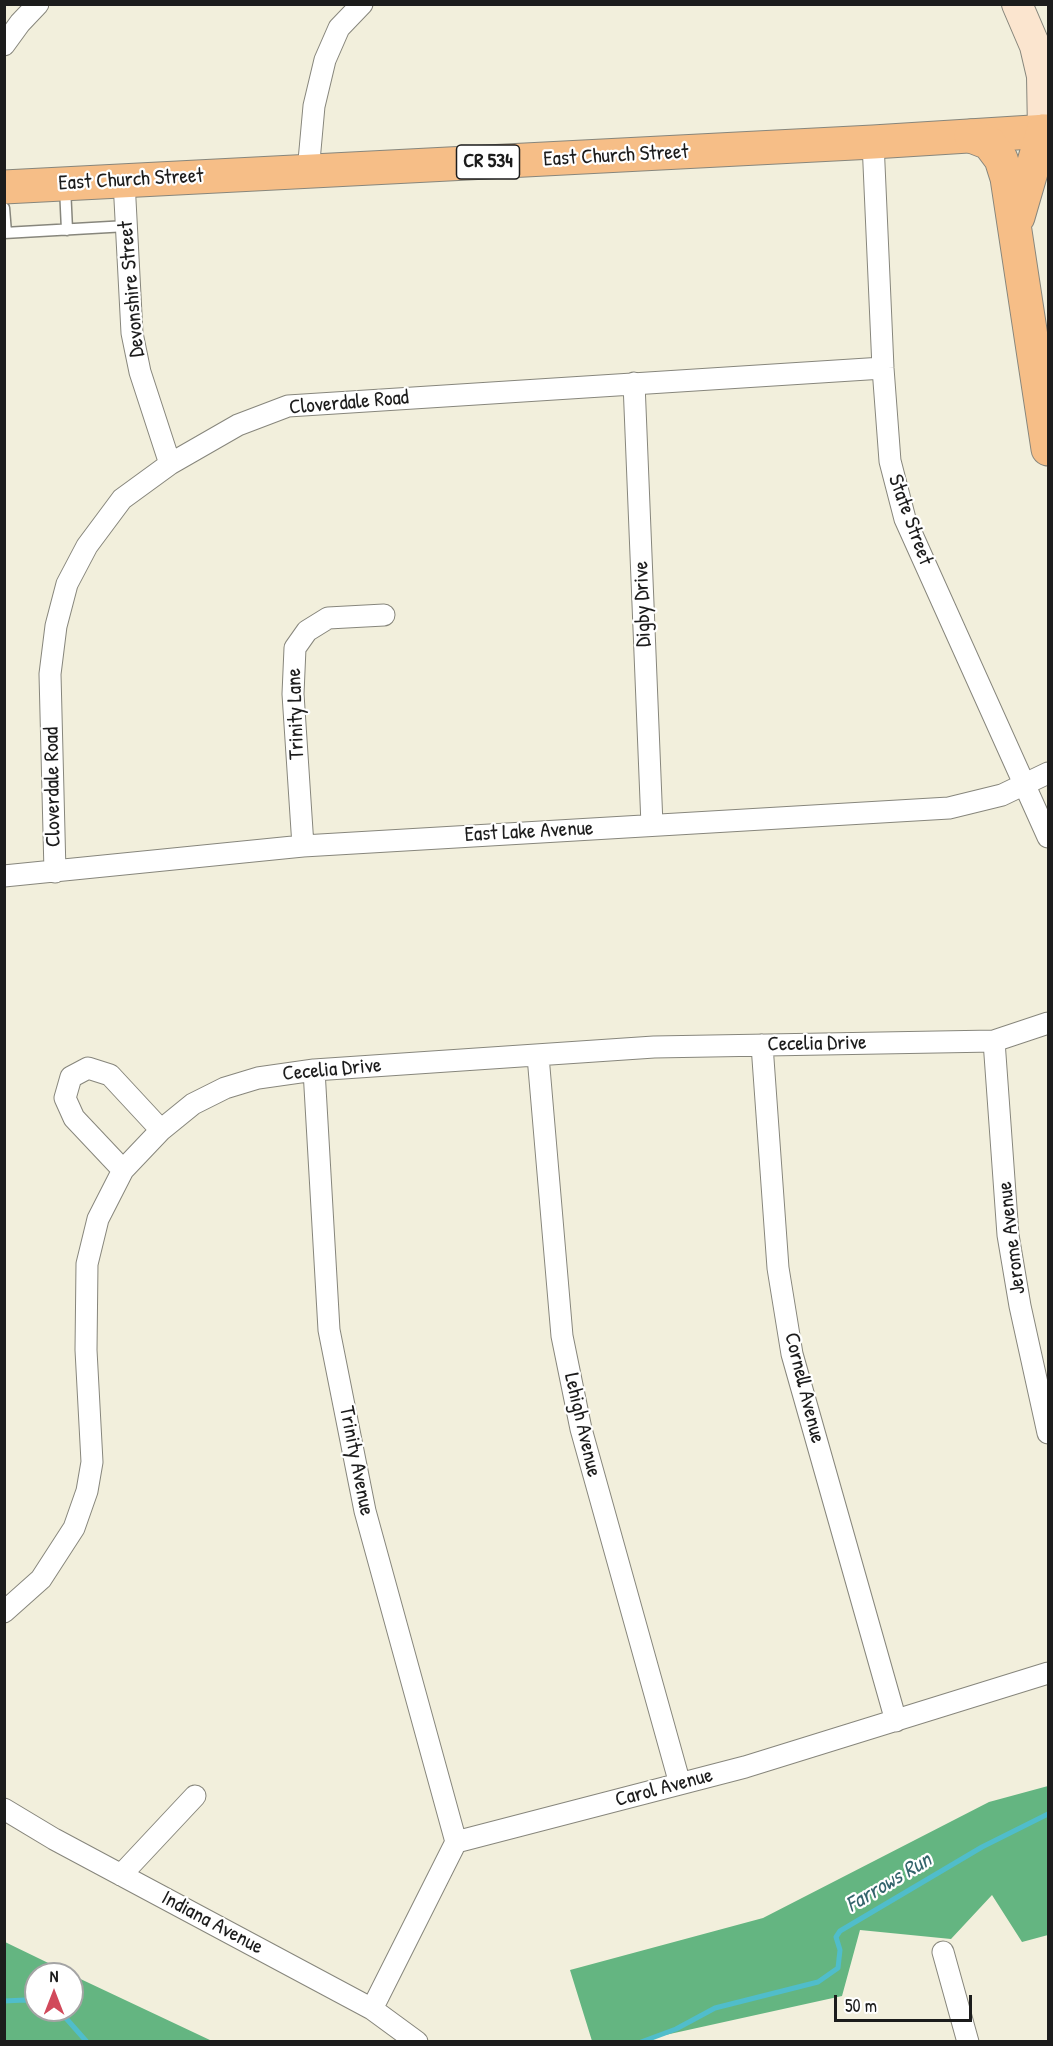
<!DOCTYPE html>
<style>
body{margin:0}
#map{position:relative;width:1053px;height:2046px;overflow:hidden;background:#f2efdc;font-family:"Patrick Hand",sans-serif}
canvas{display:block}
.frame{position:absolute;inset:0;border:6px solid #1c1c1c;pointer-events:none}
.north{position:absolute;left:24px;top:1962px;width:60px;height:60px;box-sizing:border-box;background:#fff;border:2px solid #a4a4a4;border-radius:50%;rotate:0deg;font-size:16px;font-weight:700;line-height:24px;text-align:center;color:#1c1c1c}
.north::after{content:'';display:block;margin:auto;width:21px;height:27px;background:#d1495b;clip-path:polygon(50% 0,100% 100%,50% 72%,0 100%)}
.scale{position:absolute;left:834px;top:1995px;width:138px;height:27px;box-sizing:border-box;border:3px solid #1c1c1c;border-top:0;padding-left:8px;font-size:18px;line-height:21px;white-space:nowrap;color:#1c1c1c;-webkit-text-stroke:4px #fff;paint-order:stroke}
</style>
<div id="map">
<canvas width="1053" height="2046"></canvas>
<div class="frame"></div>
<div class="north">N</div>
<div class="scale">50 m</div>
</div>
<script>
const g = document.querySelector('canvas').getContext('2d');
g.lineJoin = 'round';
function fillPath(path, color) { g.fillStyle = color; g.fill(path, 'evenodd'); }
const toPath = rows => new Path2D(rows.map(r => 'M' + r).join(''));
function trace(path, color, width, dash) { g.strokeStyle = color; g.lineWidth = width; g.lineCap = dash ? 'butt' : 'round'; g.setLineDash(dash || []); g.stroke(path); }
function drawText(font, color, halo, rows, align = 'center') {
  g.font = font + ' "Patrick Hand",sans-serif'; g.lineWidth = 4.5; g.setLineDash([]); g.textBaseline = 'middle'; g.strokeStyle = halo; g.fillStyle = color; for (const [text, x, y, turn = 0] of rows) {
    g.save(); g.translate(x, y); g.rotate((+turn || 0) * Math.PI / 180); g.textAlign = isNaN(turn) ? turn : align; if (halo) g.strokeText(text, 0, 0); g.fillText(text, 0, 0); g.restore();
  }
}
fillPath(toPath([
 [1048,1786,1048,1935,1022,1942,992,1895,951,1939,860,1930,842,1996,638,2041,592,2041,570,1970,763,1918,989,1802],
 [5,1942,71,1974,36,1974,36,2010,72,2010,72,1975,212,2041,5,2041]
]), '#64b581');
trace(toPath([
 [4,2001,25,2000,36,2004],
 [53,2010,64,2016,87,2042],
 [641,2042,676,2029,715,2008,818,1982,838,1968,840,1950,836,1937,840,1931,982,1847,1048,1814]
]), '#50bdcb', 5);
const lane = toPath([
 [65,187,67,230],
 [4,208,6,233],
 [4,233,127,226]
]);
const street = toPath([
 [4,45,20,23,38,4],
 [873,142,883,368,890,461,905,519,1048,837],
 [308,172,314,106,325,60,339,28,362,4],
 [124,181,132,333,140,372,170,464],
 [634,383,652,825],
 [303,846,293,694,295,648,307,631,328,618,384,615],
 [55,872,50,674,56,626,67,584,87,546,122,499,170,464,238,425,288,406,883,368],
 [4,876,303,846,949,808,1002,795,1048,773],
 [994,1041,1008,1235,1020,1306,1048,1433],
 [762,1045,778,1268,792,1354,896,1721],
 [538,1056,562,1336,581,1429,680,1784],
 [314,1070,329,1330,365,1511,456,1842],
 [123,1170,74,1118,65,1098,71,1077,88,1068,110,1075,161,1130],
 [4,1612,41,1579,74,1528,87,1491,92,1462,86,1350,87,1264,98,1219,123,1170,161,1130,193,1104,225,1088,258,1078,314,1070,654,1047,994,1041,1048,1023],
 [4,1809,54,1839,372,2009,417,2042],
 [121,1875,195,1796],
 [943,1952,968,2042],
 [372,2009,456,1842,745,1767,1048,1673]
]);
const secondary = toPath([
 [1017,4,1035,46,1042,76,1043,131]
]);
const primary = toPath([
 [4,187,873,142,1048,131]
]);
const highway = toPath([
 [971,136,989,143,1001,159,1007,178,1048,449],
 [1018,217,1043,131]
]);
trace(lane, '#87867c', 13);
trace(street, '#87867c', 23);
trace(secondary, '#87867c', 32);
trace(primary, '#87867c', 35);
trace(highway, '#87867c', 35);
trace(lane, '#fff', 10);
trace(street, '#fff', 21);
trace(secondary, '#fbe5cf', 30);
trace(primary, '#f6be87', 33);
trace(highway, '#f6be87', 33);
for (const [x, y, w] of [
 [488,162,63]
]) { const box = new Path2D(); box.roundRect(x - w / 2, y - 17, w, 34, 4.5); g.fillStyle = '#fff'; g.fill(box); trace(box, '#1c1c1c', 1.5); }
drawText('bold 20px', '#1c1c1c', null, [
 ["CR 534",488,162]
]);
drawText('21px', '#1c1c1c', '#fff', [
 ["East Church Street",616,156,-3],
 ["East Church Street",131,180,-3],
 ["Devonshire Street",132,289,-95],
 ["Cloverdale Road",349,403,-5],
 ["State Street",910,520,70],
 ["Digby Drive",643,604,-92],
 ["Trinity Lane",296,714,-92],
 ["Cloverdale Road",53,787,-91],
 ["East Lake Avenue",529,832,-3],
 ["Cecelia Drive",817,1044,-1],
 ["Cecelia Drive",332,1070,-5],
 ["Jerome Avenue",1012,1238,-97],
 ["Cornell Avenue",804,1388,76],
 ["Lehigh Avenue",582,1425,77],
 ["Trinity Avenue",356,1461,79],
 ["Carol Avenue",664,1788,-15],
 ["Indiana Avenue",212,1923,28]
]);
drawText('italic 22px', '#33646b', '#fff', [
 ["Farrows Run",889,1883,-31]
]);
</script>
